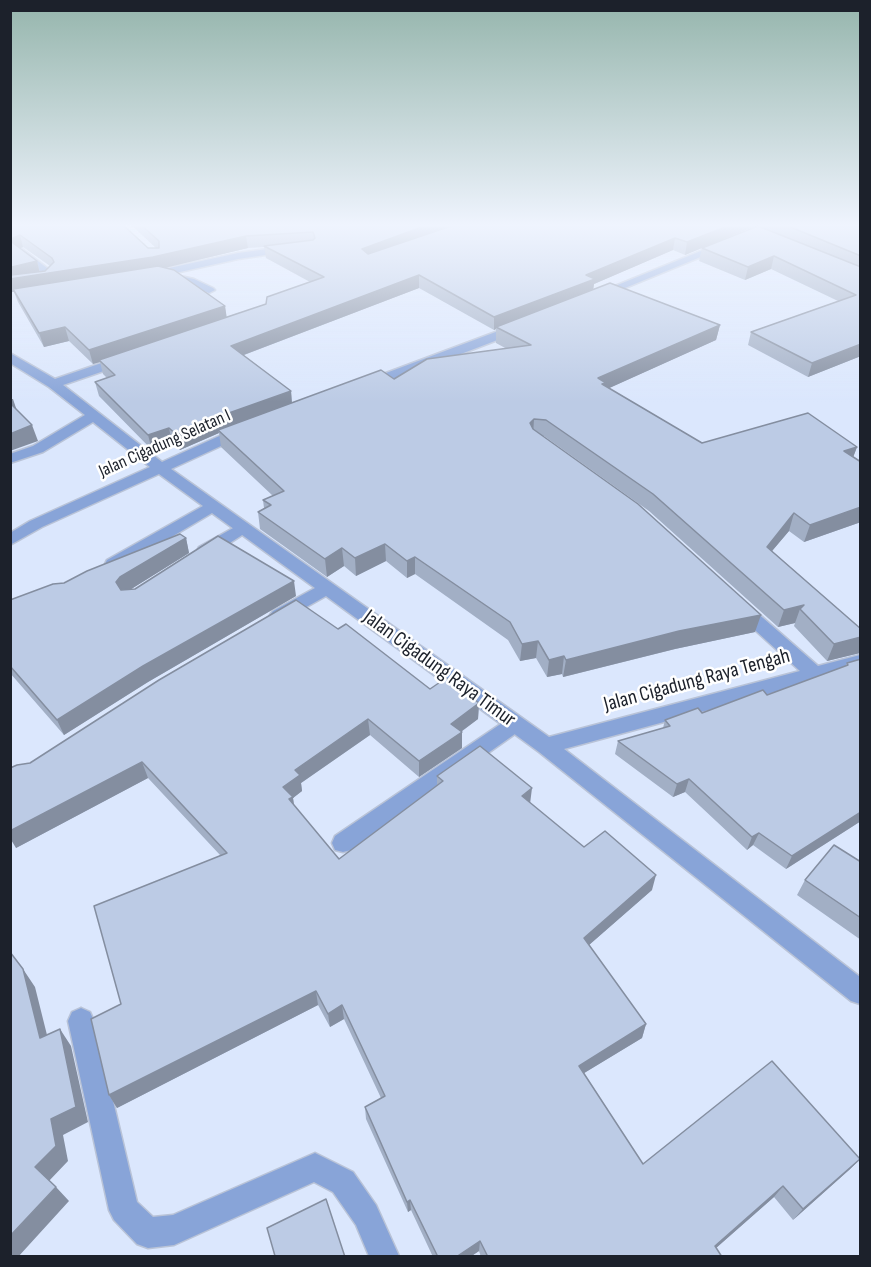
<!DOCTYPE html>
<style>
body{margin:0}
#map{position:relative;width:871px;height:1267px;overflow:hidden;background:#dbe7fd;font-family:"Sofia Sans Condensed",sans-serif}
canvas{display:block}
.frame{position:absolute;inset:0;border:12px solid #1c212b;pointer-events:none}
</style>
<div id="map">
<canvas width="871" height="1267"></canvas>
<div class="frame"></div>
</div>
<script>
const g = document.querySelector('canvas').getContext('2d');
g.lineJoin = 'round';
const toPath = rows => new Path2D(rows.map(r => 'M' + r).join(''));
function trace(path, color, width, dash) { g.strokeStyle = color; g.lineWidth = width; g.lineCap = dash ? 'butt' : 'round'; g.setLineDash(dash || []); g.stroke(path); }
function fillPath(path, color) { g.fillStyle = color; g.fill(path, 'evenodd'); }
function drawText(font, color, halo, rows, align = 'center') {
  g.font = font + ' "Sofia Sans Condensed",sans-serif'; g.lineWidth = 5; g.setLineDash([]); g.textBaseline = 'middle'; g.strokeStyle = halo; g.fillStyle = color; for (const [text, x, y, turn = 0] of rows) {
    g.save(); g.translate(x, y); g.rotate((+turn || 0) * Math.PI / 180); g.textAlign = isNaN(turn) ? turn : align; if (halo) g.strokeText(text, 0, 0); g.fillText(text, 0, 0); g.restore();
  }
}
const service = toPath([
 [244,522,252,527,250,530,211,555,199,555,197,551,199,547,244,522],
 [515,716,522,719,525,724,522,729,351,850,343,852,335,850,332,843,335,836,508,719,515,716]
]);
const minor = toPath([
 [767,224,781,224,603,297,595,297,593,295,767,224],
 [289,246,294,249,293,251,238,259,171,274,194,279,213,288,215,290,209,293,187,284,161,276,151,278,146,275,151,272,238,253,289,246],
 [22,249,55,274,48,282,10,290,10,284,40,277,44,274,18,254,17,252,22,249],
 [517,324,521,325,521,331,372,388,362,388,360,385,362,382,517,324],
 [10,353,55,379,119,357,127,357,129,360,127,363,63,385,162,462,237,428,247,428,249,431,247,434,171,469,549,737,800,671,735,612,732,608,735,604,741,602,747,604,818,666,860,655,860,669,564,749,860,977,860,1004,851,1001,539,752,326,596,285,619,273,619,270,615,273,611,315,588,212,513,119,568,107,568,105,564,107,560,203,506,159,474,42,527,10,545,10,533,30,521,150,467,93,422,43,452,10,463,10,454,33,446,85,415,49,387,10,363,10,353],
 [81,1008,90,1012,94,1021,137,1202,153,1217,173,1215,315,1153,353,1172,376,1205,399,1256,369,1256,356,1225,333,1192,314,1182,174,1245,148,1248,137,1244,114,1220,109,1210,68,1021,72,1012,81,1008]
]);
trace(service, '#b9c3d7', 3);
trace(minor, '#b9c3d7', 3);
fillPath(service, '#88a4d8');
fillPath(minor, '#88a4d8');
fillPath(toPath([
 [10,224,148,248,156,248,130,224,760,224,685,255,673,250,594,284,593,289,720,325,716,340,609,388,702,443,857,447,853,457,861,462,861,522,804,542,789,531,772,551,861,629,861,651,860,653,827,661,794,626,795,623,778,627,649,511,544,436,543,436,755,632,675,649,563,677,562,674,547,677,536,658,520,661,508,640,415,574,407,578,386,561,356,576,344,566,327,577,260,529,258,512,264,508,263,500,273,496,221,447,219,433,180,450,172,442,152,450,99,396,95,382,107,378,103,374,100,362,93,364,69,341,44,347,18,302,14,292,12,292,10,290],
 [23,247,50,266,45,271,40,272,37,261,20,249],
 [264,247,266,258,310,282,266,304,226,317,225,306,164,268,248,248],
 [419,288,494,330,496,329,496,343,507,349,394,379,292,403,291,391,244,355],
 [771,224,861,224,861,356,808,377,748,345,751,332,838,301,771,269,745,280,699,261,702,248,770,231],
 [186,538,189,553,131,589,296,596,148,682,64,735,10,673,10,600,64,583],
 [338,629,430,689,479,703,478,719,461,732,462,748,419,777,370,735,301,783,302,791,293,798,294,806,339,859,437,785,437,776,530,803,584,847,652,890,589,945,646,1024,642,1038,584,1073,643,1164,860,1159,849,1170,793,1220,774,1197,716,1248,722,1257,481,1257,479,1251,470,1257,433,1257,411,1210,408,1212,366,1119,365,1107,381,1098,344,1019,330,1027,318,1005,117,1108,109,1095,121,1004,220,855,148,778,16,848,30,763],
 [861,659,861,821,786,869,753,845,747,850,685,792,673,797,615,754,618,741,663,728,665,720,702,713,767,695,845,666,847,663],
 [861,862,861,940,797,895,805,880]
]), '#a2afc5');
fillPath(toPath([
 [430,224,464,224,363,261,362,249],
 [733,224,760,224,685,255,687,242],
 [20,235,23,247,15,251,11,239],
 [246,236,248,248,156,270,13,289,14,292,12,292,10,287,10,279,12,267,37,261,40,274],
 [675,238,673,250,594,284,593,292,496,327,496,329,494,330,494,317,586,275],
 [774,256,771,269,745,280,748,267],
 [419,275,419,288,233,359,231,346],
 [225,306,227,319,99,360,100,362,93,364,89,350],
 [720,325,716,340,605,390,598,378],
 [65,327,69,341,44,347,39,333],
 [861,344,861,356,808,377,812,363],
 [291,391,292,405,218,430,219,433,180,450,177,435,212,419],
 [10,399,13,399,18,414,10,409],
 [534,419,533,436,530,423],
 [32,425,38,441,10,451,10,434],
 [169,428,172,442,152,450,148,435],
 [857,447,851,463,844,451],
 [861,507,861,522,804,542,810,525],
 [794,513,789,531,761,564,767,547],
 [186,538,189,553,125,593,121,598,116,582,120,577],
 [385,544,386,561,356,576,355,558],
 [342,548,344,566,327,577,325,559],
 [415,557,415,574,407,578,407,561],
 [294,581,296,596,148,682,64,735,57,720,143,666],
 [804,605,800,609,795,623,778,627,784,610],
 [761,615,755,632,675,649,563,677,566,660,679,631],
 [861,637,861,651,860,653,827,661,834,644],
 [538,641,536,658,520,661,522,644],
 [564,656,562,674,547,677,549,660],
 [479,703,478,719,451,739,451,724],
 [368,719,370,735,301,783,302,791,293,798,295,812,283,787,295,770],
 [462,732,462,748,419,777,419,761],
 [142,762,148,778,16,848,10,838,10,831],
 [689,779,685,792,673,797,677,784],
 [532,788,530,804,522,796],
 [861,812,861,821,786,869,792,856],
 [759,833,753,845,747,850,752,837],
 [656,875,652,890,581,952,584,938],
 [23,969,35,987,52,1055,40,1038],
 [316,991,318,1005,117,1108,109,1095],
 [342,1005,344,1019,330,1027,328,1014],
 [646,1024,642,1038,576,1078,579,1066],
 [60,1029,71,1046,88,1122,63,1135,68,1161,48,1182,35,1167,51,1119],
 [860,1159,849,1170,793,1220,803,1209],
 [783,1186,774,1197,707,1256,715,1246],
 [56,1187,69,1201,18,1257,10,1257,10,1236],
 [410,1200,411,1210,408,1212,407,1202],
 [480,1241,479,1251,470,1257,456,1257]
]), '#848ea0');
const building = toPath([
 [10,224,122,224,148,248,159,248,159,241,140,224,430,224,362,249,368,254,457,224,733,224,687,242,675,238,586,275,595,279,494,317,419,275,231,346,291,391,212,419,177,435,169,428,148,435,95,382,115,375,99,360,266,304,267,297,324,277,264,246,313,240,315,238,313,232,246,236,153,257,10,279,10,224],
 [20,235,52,258,54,262,45,271,11,275,12,267,37,261,13,243,11,239,20,235],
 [783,224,861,224,861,256,783,224],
 [758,226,861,267,861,344,812,363,751,332,856,295,774,256,748,267,702,248,758,226],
 [158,266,174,270,225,306,89,350,65,327,39,333,13,289,158,266],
 [610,283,720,325,598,378,606,383,602,384,702,443,808,413,857,447,844,451,861,462,861,507,810,525,794,513,767,547,861,629,861,637,834,644,800,609,804,605,784,610,653,494,546,420,534,419,530,423,533,429,638,504,761,615,679,631,566,660,564,656,549,660,538,641,522,644,510,622,415,557,407,561,385,544,355,558,342,548,325,559,258,512,271,505,263,500,284,491,218,430,381,370,394,379,427,359,531,345,496,327,610,283],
 [10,403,32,425,10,434,10,403],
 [180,534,186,538,120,577,116,582,121,590,135,589,218,536,294,581,143,666,57,720,10,666,10,600,53,584,64,583,87,571,180,534],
 [296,600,338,629,346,624,430,689,446,678,479,703,451,724,462,732,419,761,368,719,295,770,300,775,283,787,293,797,289,799,339,859,443,781,437,776,480,746,532,788,522,796,584,847,605,831,656,875,584,938,646,1024,579,1066,643,1164,772,1061,860,1159,803,1209,783,1186,715,1246,722,1257,488,1257,480,1241,456,1257,438,1257,410,1200,407,1202,365,1107,385,1096,342,1005,328,1014,316,991,109,1095,91,1019,121,1004,94,906,227,853,142,762,10,831,10,768,17,765,30,763,159,680,296,600],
 [861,659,861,812,792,856,759,833,752,837,689,779,677,784,618,741,670,726,665,720,698,708,702,713,763,690,767,695,848,665,847,663,861,659],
 [834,845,861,862,861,918,805,880,834,845],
 [10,952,23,969,40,1038,60,1029,76,1107,51,1119,56,1146,35,1167,56,1187,10,1236,10,952],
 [326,1199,345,1257,273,1257,275,1256,267,1228,326,1199]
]);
fillPath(building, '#bccbe5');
trace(building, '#848ea0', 1.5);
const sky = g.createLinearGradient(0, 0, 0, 402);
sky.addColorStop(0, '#95b5ac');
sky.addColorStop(0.56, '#eff4fe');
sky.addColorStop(1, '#eff4fe00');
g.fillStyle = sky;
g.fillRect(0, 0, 871, 402);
drawText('18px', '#1c212b', '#fff', [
 ["Jalan Cigadung Selatan I",165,444,-24]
]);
drawText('21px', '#1c212b', '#fff', [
 ["Jalan Cigadung Raya Timur",439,669,36],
 ["Jalan Cigadung Raya Tengah",697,681,-15]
]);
</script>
